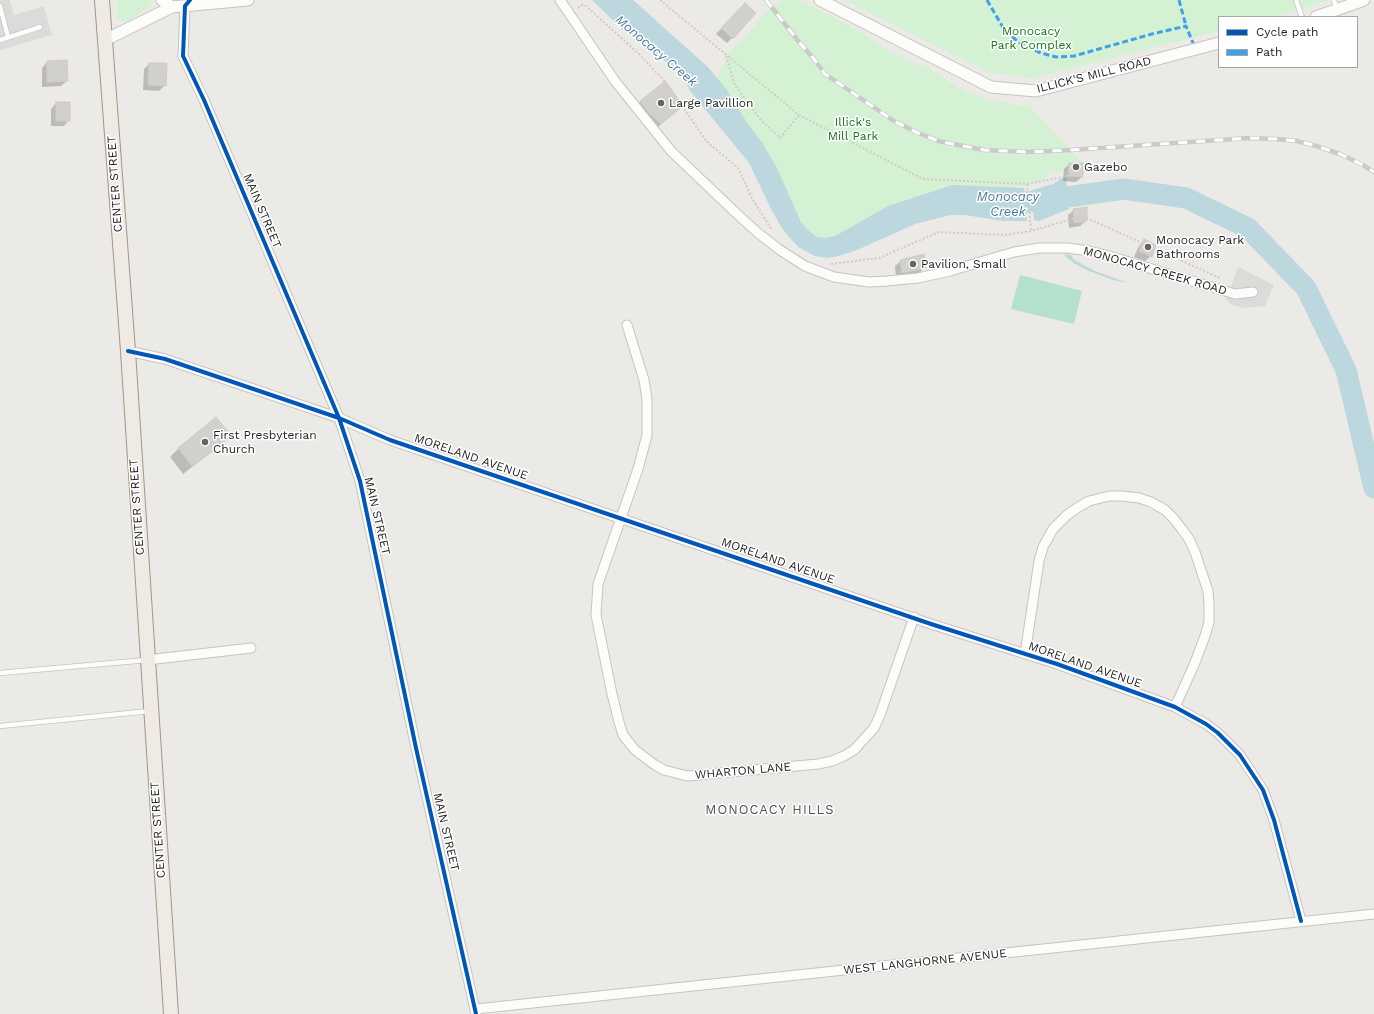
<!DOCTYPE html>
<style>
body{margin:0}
#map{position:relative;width:1374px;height:1014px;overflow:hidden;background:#eceae6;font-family:"Work Sans",sans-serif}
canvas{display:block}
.legend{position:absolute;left:1218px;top:16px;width:140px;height:52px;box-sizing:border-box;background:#fff;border:1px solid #a5a5a5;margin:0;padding:5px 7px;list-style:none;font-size:12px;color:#1e1e1e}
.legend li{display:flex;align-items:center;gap:8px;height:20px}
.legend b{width:20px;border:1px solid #a5a5a5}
</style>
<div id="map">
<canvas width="1374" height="1014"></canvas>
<ul class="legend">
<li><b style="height:5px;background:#0057b8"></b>Cycle path</li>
<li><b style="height:5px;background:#3da2ea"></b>Path</li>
</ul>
</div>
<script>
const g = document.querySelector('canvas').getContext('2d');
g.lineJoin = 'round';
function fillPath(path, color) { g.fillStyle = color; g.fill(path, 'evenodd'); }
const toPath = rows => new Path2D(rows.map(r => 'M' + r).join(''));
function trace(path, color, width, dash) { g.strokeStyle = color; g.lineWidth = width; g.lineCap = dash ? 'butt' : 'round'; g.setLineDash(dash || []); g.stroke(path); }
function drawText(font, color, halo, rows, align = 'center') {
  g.font = font + ' "Work Sans",sans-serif'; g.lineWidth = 3; g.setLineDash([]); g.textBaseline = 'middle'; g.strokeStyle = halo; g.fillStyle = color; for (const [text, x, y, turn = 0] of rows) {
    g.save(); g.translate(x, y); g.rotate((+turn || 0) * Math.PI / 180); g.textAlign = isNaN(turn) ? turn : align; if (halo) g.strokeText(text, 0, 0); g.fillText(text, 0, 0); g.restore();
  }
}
fillPath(toPath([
 [117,0,147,0,153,5,128,21,122,21,117,19],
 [784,0,797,0,821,10,864,34,890,52,929,68,964,91,990,100,1030,107,1083,163,1069,163,1068,171,1049,173,1043,181,1013,188,954,185,888,206,835,236,826,238,817,237,809,231,801,222,780,176,761,141,746,121,729,93,717,79,729,53,735,45,741,42,768,10],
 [844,0,1330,0,1275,17,1219,17,1219,31,1033,78,988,72]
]), '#d5f1d4');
fillPath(toPath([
 [1020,275,1082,291,1074,324,1011,309]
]), '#b4e1cc');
fillPath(toPath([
 [0,0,10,0,14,15,44,6,52,35,0,50],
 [1238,267,1274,285,1265,306,1244,308,1232,305,1226,300]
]), '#dcdbda');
fillPath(toPath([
 [592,0,633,0,708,67,727,90,746,121,761,141,776,166,801,222,809,231,817,237,826,238,835,236,888,206,952,185,1024,188,1027,221,1003,221,965,215,950,215,915,224,857,250,839,256,828,258,815,256,798,247,783,230,771,209,749,163,691,92,679,72,655,53,624,31],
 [1066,177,1069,209,1039,221,1034,220,1032,190,1053,184,1062,178],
 [1064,254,1071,255,1074,260,1095,271,1128,283,1113,280,1089,271,1075,264,1067,258]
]), '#bcd7dd');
fillPath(toPath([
 [740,9,732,38,727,43,716,34],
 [47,62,67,81,61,86,42,87,42,68],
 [149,64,165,85,159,91,143,90,144,69],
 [641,101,673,114,652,132,642,122,633,110],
 [56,103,69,120,64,126,51,126,51,109],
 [1069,164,1082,177,1076,182,1063,181,1064,169],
 [1074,210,1086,221,1080,226,1069,228,1068,215],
 [1144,240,1151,256,1145,261,1134,257,1139,246],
 [901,261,925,268,919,273,896,278,895,266],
 [231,436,222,444,183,474,170,457,178,449]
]), '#0003');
trace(toPath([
 [997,204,1039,201,1124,189,1186,198,1248,228,1306,288,1346,370,1374,488]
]), '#bcd7dd', 21);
const building = toPath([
 [745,3,756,13,733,39,721,28,745,3],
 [67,60,68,81,47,82,47,61,67,60],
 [149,63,167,63,166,86,148,85,149,63],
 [665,81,683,106,661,124,650,114,640,101,665,81],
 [56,102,70,102,70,121,56,121,56,102],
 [1069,163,1083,163,1083,177,1068,176,1069,163],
 [1087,207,1087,221,1074,223,1073,209,1087,207],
 [1144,239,1156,245,1152,257,1139,251,1144,239],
 [924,254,926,268,902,273,900,260,924,254],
 [216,417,232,436,192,466,178,448,216,417]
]);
fillPath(building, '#d2d0cd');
trace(building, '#cfcbc8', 1);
const service = toPath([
 [1296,0,1302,17],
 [1334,0,1337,10],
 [0,6,8,37],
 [0,40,40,27],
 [0,673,147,660],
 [0,726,150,711]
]);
const minor = toPath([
 [560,0,615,81,671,151,736,213,758,233,780,250,805,266,834,277,869,282,887,281,918,278,950,271,1014,252,1039,248,1068,248,1089,251,1109,256,1235,294,1253,292],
 [189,1,185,6,183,56,204,100,339,418,360,481,416,748,476,1014],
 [627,325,644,380,647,399,647,435,638,469,598,584,596,615,612,694,619,722,623,735,635,750,655,765,664,770,687,776,818,764,832,761,844,756,854,750,874,728,880,715,914,617],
 [128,351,165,359,339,418,390,440,931,624,1057,664,1175,707,1206,724,1218,733,1240,755,1263,790,1274,820,1301,921],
 [1025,654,1039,561,1043,547,1053,529,1067,515,1077,508,1089,501,1109,496,1122,496,1139,498,1151,502,1165,510,1174,519,1181,528,1189,539,1195,552,1208,591,1209,606,1209,622,1205,636,1194,665,1175,707],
 [147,660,251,648],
 [476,1009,1374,914]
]);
const tertiary = toPath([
 [162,0,172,7],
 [820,0,991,87,1036,91,1219,43],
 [1316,17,1364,0],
 [105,40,172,7,248,0]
]);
const primary = toPath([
 [102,0,128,351,171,1014]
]);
trace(service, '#c5c4c2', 6);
trace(minor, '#c5c4c2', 11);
trace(tertiary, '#c5c4c2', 13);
trace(primary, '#a19684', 16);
trace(toPath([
 [660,0,799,115,923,179,1027,184,1068,176],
 [578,8,582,5,586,6,639,54,668,85,706,141,738,168,753,200,772,230],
 [726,56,735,85,760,119,780,138,799,115],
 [1027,184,1031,231],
 [831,264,879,258,939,232,1004,235,1031,231,1082,216,1220,278]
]), '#d5c9c7', 2, [2, 2]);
trace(service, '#fcfcfb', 4.5);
trace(minor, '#fcfcfb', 9);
trace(tertiary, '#fcfcfb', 11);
trace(primary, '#efebe4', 14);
const rail = toPath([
 [766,0,799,42,814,59,825,74,894,121,916,132,938,141,984,150,1028,152,1071,150,1249,138,1276,139,1297,141,1316,146,1340,154,1363,165,1374,172]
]);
trace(rail, '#cacac9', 4.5);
trace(rail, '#fff', 3, [9]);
trace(toPath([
 [987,0,1005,31,1021,44,1041,53,1056,57,1074,56,1152,34,1186,26,1193,43],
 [1179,0,1186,26]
]), '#3da2ea', 3, [6, 3]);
trace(toPath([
 [190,0,185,6,183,56,204,100,339,418,360,481,416,748,476,1014],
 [128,351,165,359,339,418,390,440,931,624,1057,664,1175,707,1206,724,1218,733,1240,755,1263,790,1274,820,1301,921]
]), '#0057b8', 4);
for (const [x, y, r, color] of [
 [661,103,4,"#666564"],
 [1076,167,4,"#666564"],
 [1148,247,4,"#666564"],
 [913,264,4,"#666564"],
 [205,442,4,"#666564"]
]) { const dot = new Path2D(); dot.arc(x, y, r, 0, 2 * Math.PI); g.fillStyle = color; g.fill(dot); trace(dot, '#fff', 1.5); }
drawText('12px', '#127617', '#fff', [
 ["Monocacy",1031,31],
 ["Park Complex",1031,45],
 ["Illick's",853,122],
 ["Mill Park",853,136]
]);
drawText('12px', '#1e1e1e', '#fff', [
 ["ILLICK'S MILL ROAD",1094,75,-14],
 ["CENTER STREET",115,184,-94],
 ["MAIN STREET",262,211,67],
 ["MONOCACY CREEK ROAD",1155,271,16],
 ["MORELAND AVENUE",471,457,19],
 ["CENTER STREET",137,507,-94],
 ["MAIN STREET",377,516,77],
 ["MORELAND AVENUE",778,561,19],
 ["MORELAND AVENUE",1085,665,19],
 ["WHARTON LANE",743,771,-5],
 ["CENTER STREET",158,830,-94],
 ["MAIN STREET",446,832,77],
 ["WEST LANGHORNE AVENUE",925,962,-6]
]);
drawText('12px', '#1e1e1e', '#fff', [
 ["Large Pavillion",669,103],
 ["Gazebo",1084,167],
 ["Monocacy Park",1156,240],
 ["Bathrooms",1156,254],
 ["Pavilion, Small",921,264],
 ["First Presbyterian",213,435],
 ["Church",213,449]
], 'left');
drawText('italic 13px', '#4d79a0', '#fff', [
 ["Monocacy Creek",656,51,40],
 ["Monocacy",1008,197],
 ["Creek",1008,212]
]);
g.letterSpacing = '1px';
drawText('13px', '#515151', '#fff', [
 ["MONOCACY HILLS",770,810]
]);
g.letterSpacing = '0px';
</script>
